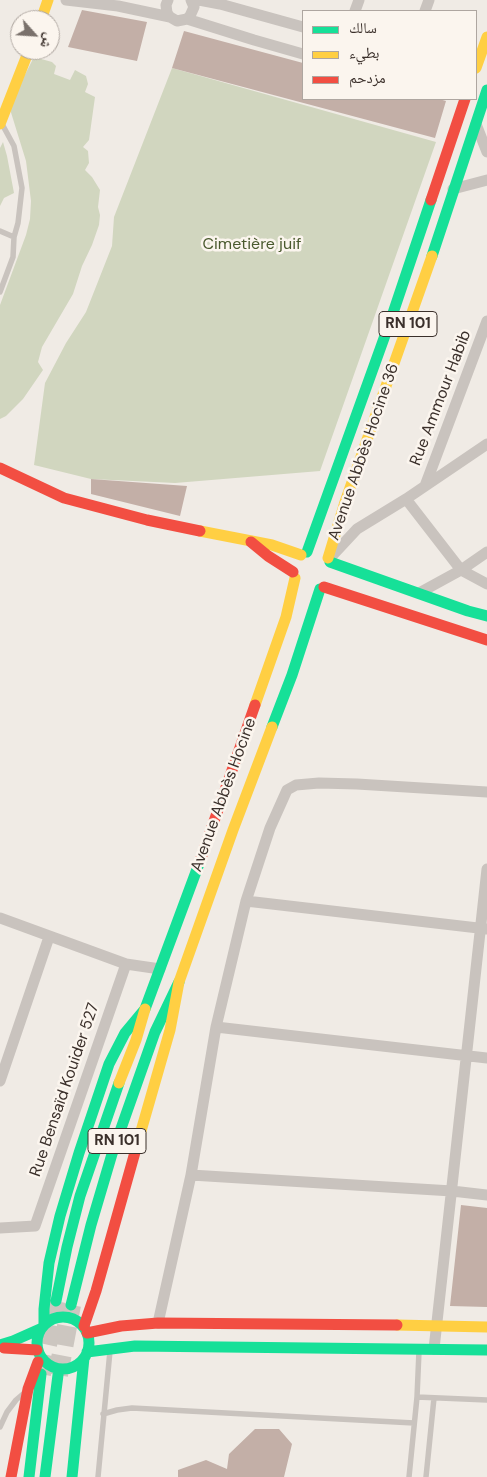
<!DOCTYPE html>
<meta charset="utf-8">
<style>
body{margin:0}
#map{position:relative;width:487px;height:1477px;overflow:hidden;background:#f0ebe5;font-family:"DM Sans","Noto Naskh Arabic",sans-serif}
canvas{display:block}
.legend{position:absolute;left:302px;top:10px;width:175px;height:90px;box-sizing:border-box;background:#fbf5ee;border:1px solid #aea6a0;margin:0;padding:6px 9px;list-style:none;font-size:15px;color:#3b302b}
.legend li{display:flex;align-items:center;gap:10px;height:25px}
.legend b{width:25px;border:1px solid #aea6a0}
.north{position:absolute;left:10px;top:10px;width:50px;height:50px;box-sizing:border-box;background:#fbf5ee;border:1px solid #aea6a0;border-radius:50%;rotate:116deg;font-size:14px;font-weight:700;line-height:20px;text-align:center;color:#3b302b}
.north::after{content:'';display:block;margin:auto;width:18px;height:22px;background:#7a716c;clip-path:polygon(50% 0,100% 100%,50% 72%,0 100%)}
</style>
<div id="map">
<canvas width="487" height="1477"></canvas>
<ul class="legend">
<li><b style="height:6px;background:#16e098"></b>سالك</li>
<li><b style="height:6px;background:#ffcf43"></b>بطيء</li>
<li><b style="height:6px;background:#f24e42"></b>مزدحم</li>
</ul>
<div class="north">ش</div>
</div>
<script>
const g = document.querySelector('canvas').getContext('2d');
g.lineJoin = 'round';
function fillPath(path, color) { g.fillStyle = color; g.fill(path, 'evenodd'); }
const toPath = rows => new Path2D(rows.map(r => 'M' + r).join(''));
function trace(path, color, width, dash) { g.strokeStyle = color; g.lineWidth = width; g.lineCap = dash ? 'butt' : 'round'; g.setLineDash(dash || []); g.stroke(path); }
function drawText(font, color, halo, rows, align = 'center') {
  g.font = font + ' "DM Sans",sans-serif'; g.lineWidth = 5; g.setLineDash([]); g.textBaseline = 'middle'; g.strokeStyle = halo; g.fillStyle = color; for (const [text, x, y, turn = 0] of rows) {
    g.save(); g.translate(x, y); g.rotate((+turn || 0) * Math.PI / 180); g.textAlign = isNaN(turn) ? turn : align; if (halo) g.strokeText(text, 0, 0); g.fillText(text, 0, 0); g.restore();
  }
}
fillPath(toPath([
 [34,57,52,62,56,66,54,74,70,80,75,70,86,76,88,84,85,92,95,97,89,140,83,147,88,151,89,163,85,170,92,177,100,190,98,207,100,215,99,225,92,245,82,266,73,294,42,347,38,362,43,370,23,399,6,416,0,419,0,305,26,235,30,219,31,201,26,161,9,106],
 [172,68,436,142,320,471,175,483,91,479,34,465,45,383,66,343,86,312,112,246,114,217],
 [3,142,7,156,14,193,4,198,0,206,0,148]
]), '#d1d6bf');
fillPath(toPath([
 [82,10,147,22,137,61,68,47],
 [184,31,303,63,303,99,439,99,446,101,435,138,172,68],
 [91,479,187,486,180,516,91,494],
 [461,1205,487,1208,487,1307,450,1306],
 [255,1429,279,1429,292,1444,284,1477,178,1477,178,1470,206,1460,227,1469,229,1454]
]), '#c3afa7');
trace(toPath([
 [41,1374,56,1301],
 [58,1375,71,1305]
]), '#ccc6c0', 20, [20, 10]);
trace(toPath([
 [0,231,14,237],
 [0,292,13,257,14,237,18,223,22,188,14,146,2,124],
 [417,1397,487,1400],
 [103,1414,117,1410,132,1408,414,1423],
 [0,1427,7,1412,16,1400,23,1394],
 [98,1477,110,1351],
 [409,1477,417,1397,419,1351],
 [426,1477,434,1398]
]), '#c9c3be', 5.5);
trace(toPath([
 [66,0,118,6,170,17],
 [168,0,166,5,167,13,170,17,177,21,187,19,190,16,194,7,191,0],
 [199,0,220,4,303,27],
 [355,11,359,0],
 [425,11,429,0],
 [187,19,254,40,303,54],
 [476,124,487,152],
 [453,189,487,180],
 [425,486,487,321],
 [406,499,461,570,487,584],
 [330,558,357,529,406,499,487,444],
 [419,593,461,570,487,552],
 [246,901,487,929],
 [0,918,126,964,160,969],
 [216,1027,487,1058],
 [0,1081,49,937],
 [191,1175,452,1191,487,1195],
 [0,1228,35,1226,126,964],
 [158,1323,191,1175,216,1027,246,901,270,828,287,790,296,785,319,783,357,784,487,792],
 [434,1349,487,869]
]), '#c9c3be', 11);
trace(toPath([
 [432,256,487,90],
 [307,552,392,316,431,200],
 [330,562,468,611,487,616],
 [272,727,292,675,320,589],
 [56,1301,67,1247,80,1196,119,1083],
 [71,1305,91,1225,112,1154,155,1032,179,982],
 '37 1343a26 26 0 1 1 52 0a26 26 0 1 1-52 0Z',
 [44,1324,44,1309,49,1263,60,1216,79,1153,109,1064,125,1033,145,1009,200,861],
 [0,1345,13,1341,40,1329],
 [87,1352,135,1346,487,1350],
 [29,1477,41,1374],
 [45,1477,58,1375],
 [72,1477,84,1358]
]), '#16e098', 11);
trace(toPath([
 [41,20,48,0],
 [476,68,487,37],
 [0,124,29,50],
 [200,531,272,545,301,555],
 [328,558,345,502,432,256],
 [255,705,286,617,295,578],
 [119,1083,136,1040,145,1009],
 [139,1138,170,1030,179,982,233,830,272,727],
 [397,1325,487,1327]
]), '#ffcf43', 11);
trace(toPath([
 [431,200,465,99],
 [0,468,64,498,147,520,200,531],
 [251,542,268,556,293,572],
 [324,587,487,640],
 [200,861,255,705],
 [84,1326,96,1291,139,1138],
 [87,1333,121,1326,158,1323,397,1325],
 [4,1348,37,1350],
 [11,1477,28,1389,38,1362]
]), '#f24e42', 11);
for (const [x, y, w] of [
 [408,324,58],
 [117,1141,58]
]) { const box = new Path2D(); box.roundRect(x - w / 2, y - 12.5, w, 25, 4); g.fillStyle = '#fbf5ee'; g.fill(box); trace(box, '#3b302b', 1); }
drawText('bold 15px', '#3b302b', null, [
 ["RN 101",408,324],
 ["RN 101",117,1141]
]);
drawText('16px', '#4a5a2e', '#fbf5ee', [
 ["Cimetière juif",252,245]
]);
drawText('16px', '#3b302b', '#fbf5ee', [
 ["Rue Ammour Habib",441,398,-69],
 ["Avenue Abbès Hocine 36",364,452,-71],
 ["Avenue Abbès Hocine",224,795,-70],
 ["Rue Bensaïd Kouider 527",65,1090,-71]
]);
</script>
